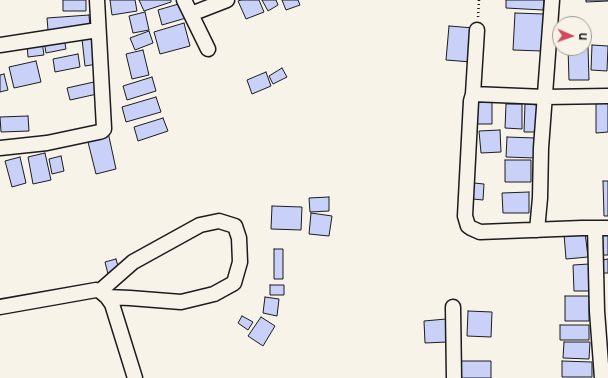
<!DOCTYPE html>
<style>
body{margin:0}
#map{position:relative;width:608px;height:378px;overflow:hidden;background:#f7f3e8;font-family:Mali,sans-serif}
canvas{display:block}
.north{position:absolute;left:552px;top:16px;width:40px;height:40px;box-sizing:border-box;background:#f7f3e8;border:1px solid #9f9d96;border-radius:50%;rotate:92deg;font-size:11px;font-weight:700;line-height:16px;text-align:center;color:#1c1c1c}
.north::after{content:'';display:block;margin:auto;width:14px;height:18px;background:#d1495b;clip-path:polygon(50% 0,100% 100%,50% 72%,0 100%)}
</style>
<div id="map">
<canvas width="608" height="378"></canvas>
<div class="north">U</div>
</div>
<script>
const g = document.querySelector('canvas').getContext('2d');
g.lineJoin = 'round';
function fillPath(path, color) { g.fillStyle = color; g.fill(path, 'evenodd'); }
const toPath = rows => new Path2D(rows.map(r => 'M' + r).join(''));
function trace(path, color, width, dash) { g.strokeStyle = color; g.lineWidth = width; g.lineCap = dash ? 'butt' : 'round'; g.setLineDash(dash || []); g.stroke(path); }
const building = toPath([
 [63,0,86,0,86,11,63,11,63,0],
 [110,0,135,0,137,11,112,15,110,0],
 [139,0,171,0,171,2,144,11,139,0],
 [241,0,259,0,264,12,246,19,238,1,241,0],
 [262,0,276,0,278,5,268,11,262,0],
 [282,0,298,0,300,5,286,10,282,0],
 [506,0,544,0,543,10,506,8,506,0],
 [586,0,608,0,608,1,586,2,586,0],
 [182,3,186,18,162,25,158,10,182,3],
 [145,12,149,30,133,33,129,16,145,12],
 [515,13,544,14,542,51,513,50,515,13],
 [89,15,90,27,48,30,47,18,89,15],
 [184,23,190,46,160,54,154,32,184,23],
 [449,26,474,28,471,62,446,60,449,26],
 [149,31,153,43,135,50,130,38,149,31],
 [94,37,97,64,85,66,82,39,94,37],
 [64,38,66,49,46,53,44,41,64,38],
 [42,42,44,55,28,57,27,44,42,42],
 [592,45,608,46,607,71,591,70,592,45],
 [584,47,588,47,589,80,569,80,568,48,584,48,584,47],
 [143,50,149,75,132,79,126,54,143,50],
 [78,54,80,67,55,72,53,59,78,54],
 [36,61,41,82,14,88,9,67,36,61],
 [282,68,287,77,273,84,269,76,282,68],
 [266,72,271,86,252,94,247,80,266,72],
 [4,74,8,90,0,92,0,75,4,74],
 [152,77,156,91,127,100,123,86,152,77],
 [94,82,97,94,70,100,67,88,94,82],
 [156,97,161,112,126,122,122,107,156,97],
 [477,98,492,98,492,124,477,124,477,98],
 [596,99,608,99,608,132,596,133,596,99],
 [506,104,522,104,522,129,505,128,506,104],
 [525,104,538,105,537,132,524,132,525,104],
 [28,116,29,131,1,132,0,117,28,116],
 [163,118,168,131,138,141,134,127,163,118],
 [500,130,501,152,481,153,479,131,500,130],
 [108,132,116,169,96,174,87,138,108,132],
 [507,137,535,138,535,158,506,157,507,137],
 [45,153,51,180,33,184,28,157,45,153],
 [61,156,64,171,52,174,49,159,61,156],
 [20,157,26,183,12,187,5,161,20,157],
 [505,160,531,160,531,182,505,182,505,160],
 [603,181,608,181,608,216,604,216,603,181],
 [474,183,484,184,483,200,473,199,474,183],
 [529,192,529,213,503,213,502,193,529,192],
 [329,197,329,211,310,212,309,198,329,197],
 [272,206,302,207,301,230,271,229,272,206],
 [311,213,332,216,329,236,309,234,311,213],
 [585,232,588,257,566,259,564,234,585,232],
 [600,234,608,234,608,255,600,255,600,234],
 [274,249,283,249,283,279,274,279,274,249],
 [116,259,119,270,108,274,105,262,116,259],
 [608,259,608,273,602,273,602,260,608,259],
 [589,264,590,291,574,291,573,265,589,264],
 [270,285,284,285,284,295,270,295,270,285],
 [565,296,589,296,589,321,565,321,565,296],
 [265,297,279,299,277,316,263,313,265,297],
 [468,311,492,312,491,337,467,336,468,311],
 [242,316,253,322,248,330,238,323,242,316],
 [261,317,275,326,263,346,248,336,261,317],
 [446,319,447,342,425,343,424,321,446,319],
 [560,325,589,325,589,340,560,340,560,325],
 [564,342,590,342,589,359,563,358,564,342],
 [459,361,491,361,491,378,459,378,459,361],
 [562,361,592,362,592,377,562,377,562,361]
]);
fillPath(building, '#c9d1f9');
trace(building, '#1c1c1c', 1);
const minor = toPath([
 [184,0,208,49],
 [191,14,227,0],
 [477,30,473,94,471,101,465,216,468,226,471,228,480,232,582,228,608,228],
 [0,45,98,30],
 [473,94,545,97,608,96],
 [0,148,47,143,99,132,102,131,104,129,104,128,97,0],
 [595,228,597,311,602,378],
 [537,230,540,198,541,148,552,0],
 [100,291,133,262,200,225,219,221,235,226,239,238,240,262,234,283,214,294,181,302,130,298,107,297],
 [0,307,96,290,100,291,107,297,112,304,135,378],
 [453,307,454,378]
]);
trace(minor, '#1c1c1c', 17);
trace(toPath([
 [478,17,479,0]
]), '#1c1c1c', 2.5, [1, 3]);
trace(minor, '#f7f3e8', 14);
</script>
